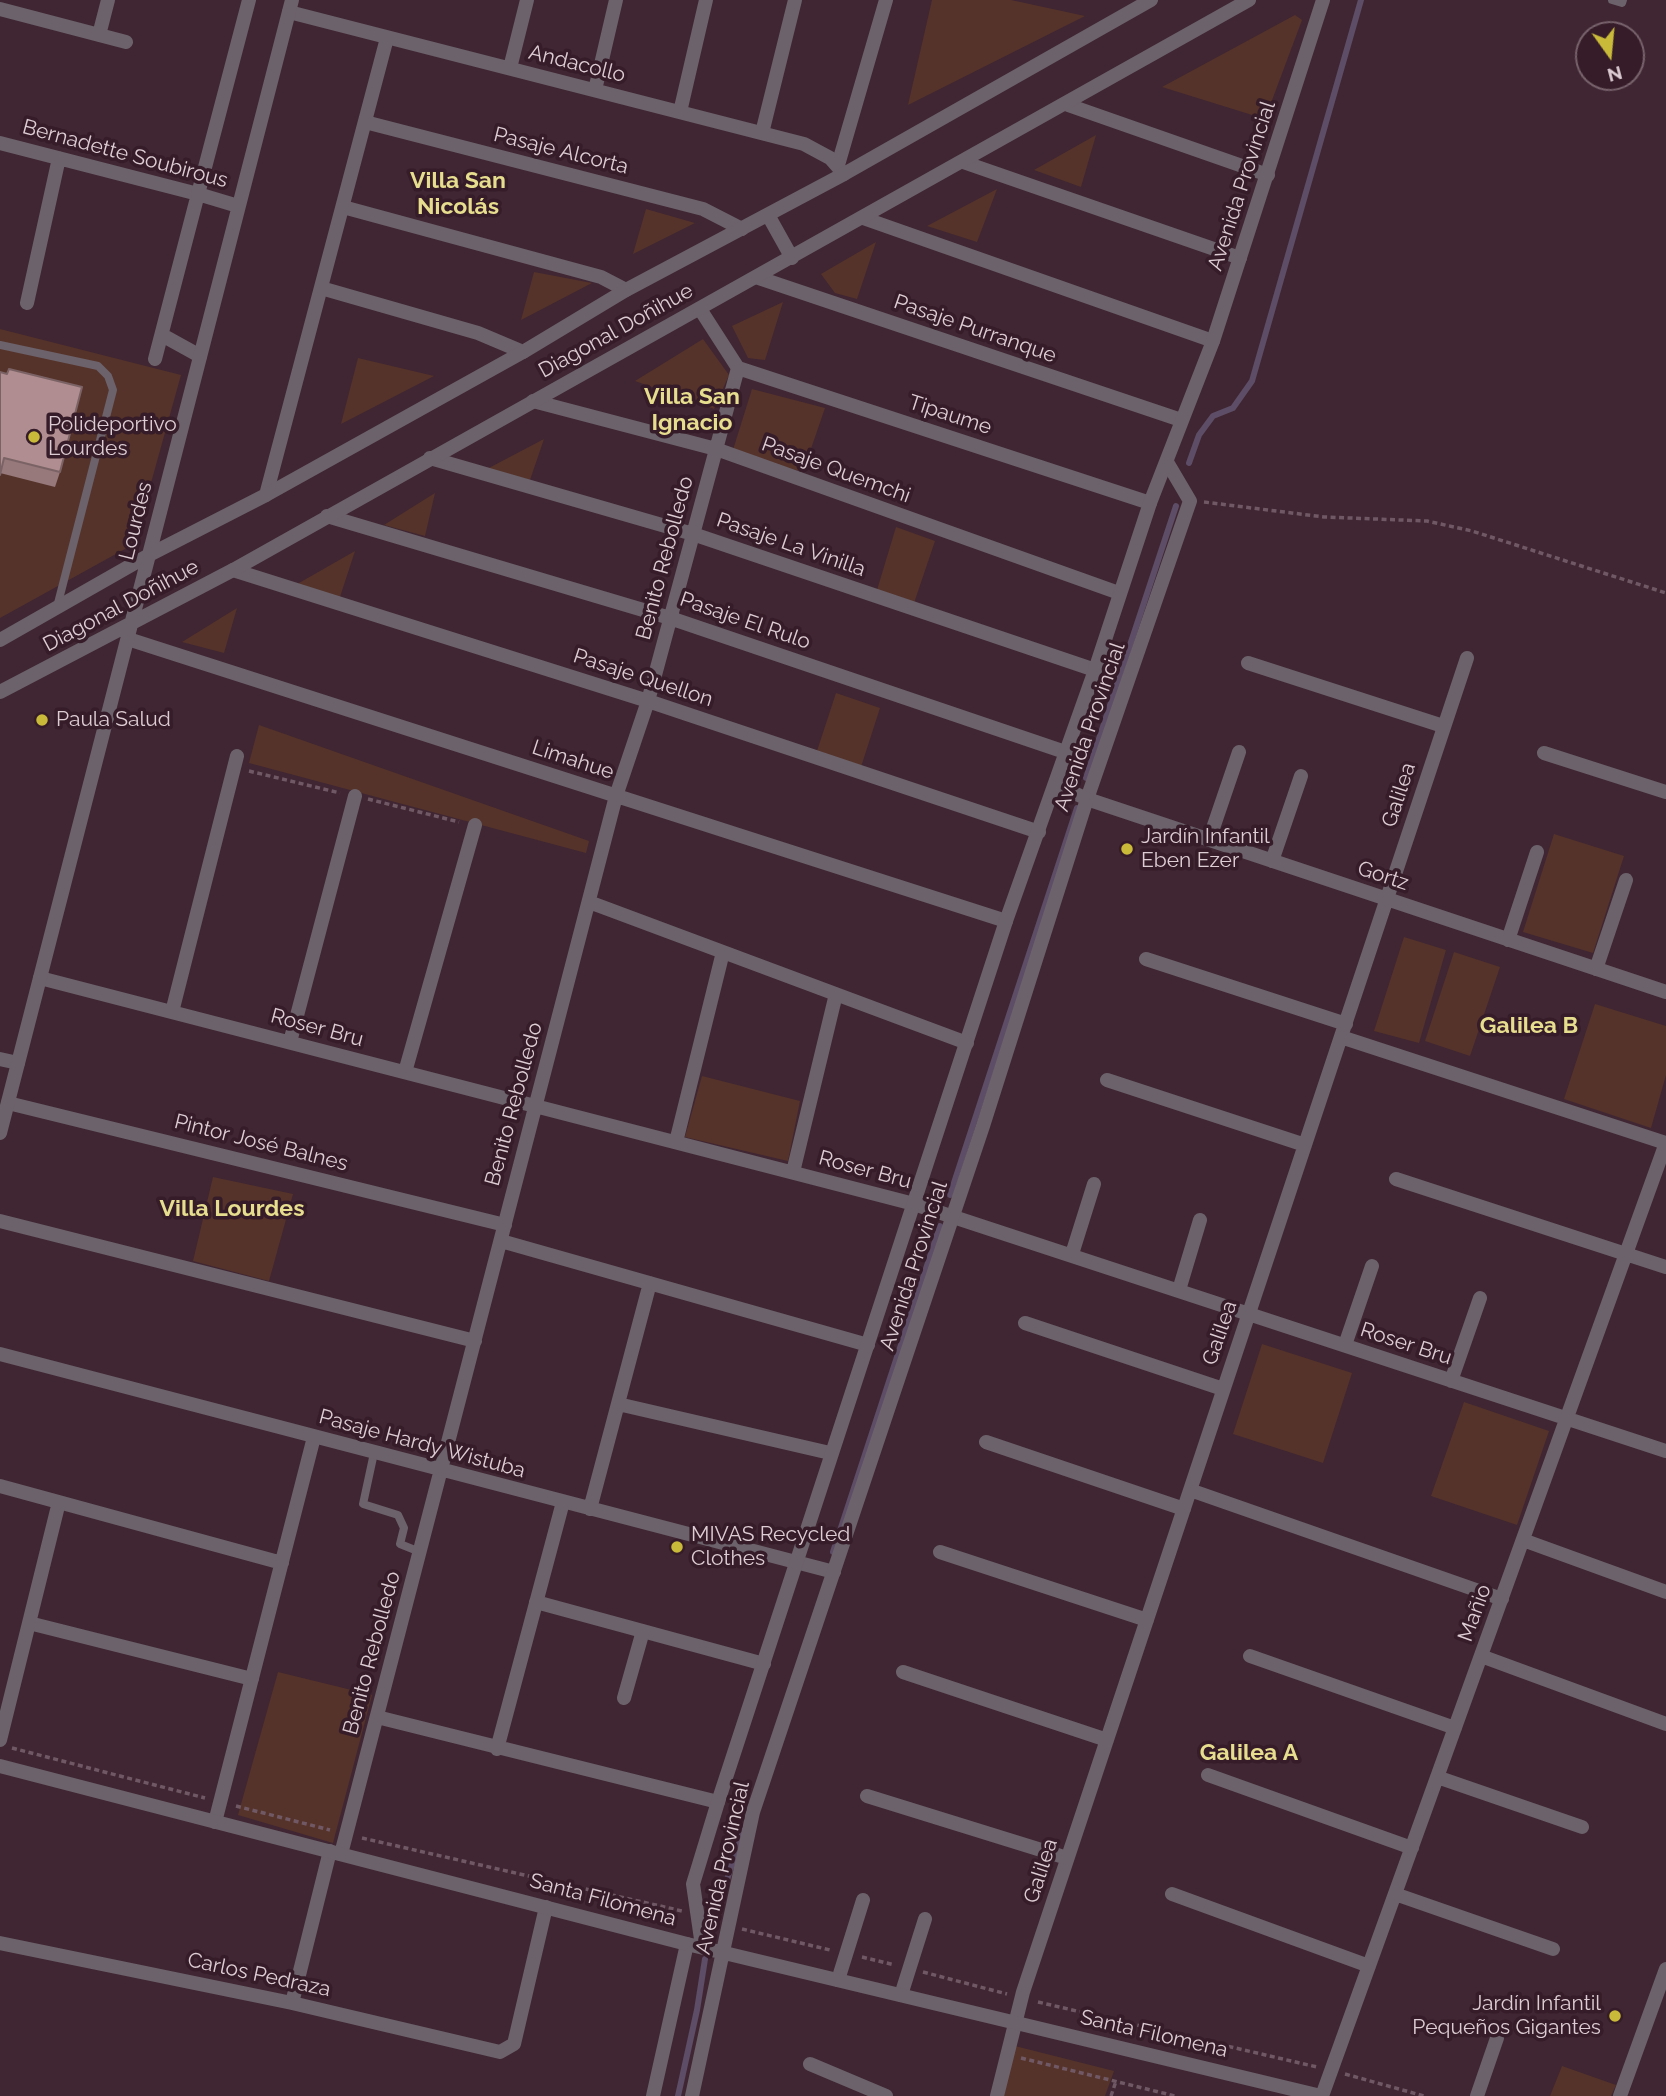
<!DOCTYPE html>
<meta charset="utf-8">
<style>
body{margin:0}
#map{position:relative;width:1666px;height:2096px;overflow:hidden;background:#3f2632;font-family:Raleway,sans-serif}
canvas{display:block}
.north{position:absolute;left:1575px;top:21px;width:70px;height:70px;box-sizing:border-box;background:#351c28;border:2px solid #78626c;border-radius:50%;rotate:165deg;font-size:19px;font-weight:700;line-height:28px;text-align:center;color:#ddccd3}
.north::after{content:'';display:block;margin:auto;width:24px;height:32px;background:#caba3a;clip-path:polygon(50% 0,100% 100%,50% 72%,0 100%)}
</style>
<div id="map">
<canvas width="1666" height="2096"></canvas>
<div class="north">N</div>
</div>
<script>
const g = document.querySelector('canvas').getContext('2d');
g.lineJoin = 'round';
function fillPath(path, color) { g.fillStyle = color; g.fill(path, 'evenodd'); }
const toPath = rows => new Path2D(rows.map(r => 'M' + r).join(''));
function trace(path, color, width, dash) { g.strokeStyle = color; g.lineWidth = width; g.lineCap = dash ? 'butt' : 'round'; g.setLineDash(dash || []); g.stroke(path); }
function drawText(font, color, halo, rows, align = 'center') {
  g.font = font + ' Raleway,sans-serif'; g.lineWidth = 7; g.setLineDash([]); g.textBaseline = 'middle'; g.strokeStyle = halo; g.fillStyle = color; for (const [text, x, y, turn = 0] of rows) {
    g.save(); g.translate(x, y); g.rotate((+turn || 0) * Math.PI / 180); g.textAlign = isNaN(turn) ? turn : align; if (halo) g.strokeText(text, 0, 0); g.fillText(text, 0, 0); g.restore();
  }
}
fillPath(toPath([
 [932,0,1011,0,1085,16,908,105],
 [1295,15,1302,20,1265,119,1162,87],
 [1096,135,1081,187,1034,170],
 [997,189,977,242,927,226],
 [646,209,695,223,633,254],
 [876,242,857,299,835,293,821,274],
 [534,272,592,283,521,320],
 [783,302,765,360,748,358,732,326],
 [0,329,181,375,134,544,0,618],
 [703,339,729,375,714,409,635,381],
 [358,358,434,376,341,424],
 [752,389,825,408,803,472,732,453],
 [544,439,530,480,487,469],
 [435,493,425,536,384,525],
 [896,527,935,541,914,603,877,590],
 [355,551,339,600,292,587],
 [237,608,224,653,182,642],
 [836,693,880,708,860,770,815,757],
 [259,725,589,841,586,853,249,763],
 [1554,834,1624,856,1593,953,1523,932],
 [1404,937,1446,950,1419,1043,1374,1031],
 [1454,952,1500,967,1470,1056,1425,1041],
 [1595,1004,1666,1026,1666,1075,1651,1128,1564,1099],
 [702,1076,800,1101,788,1161,685,1137],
 [213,1177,293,1194,269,1281,193,1261],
 [1262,1344,1352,1373,1323,1463,1233,1434],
 [1464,1402,1549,1431,1517,1525,1431,1496],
 [278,1672,372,1695,333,1843,238,1815],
 [1015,2046,1114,2071,1105,2096,1004,2096],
 [1562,2066,1616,2085,1611,2096,1550,2096]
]), '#55332a');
trace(toPath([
 [1189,463,1199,435,1213,416,1233,408,1252,381,1361,0],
 [1086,778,1176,506],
 [950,1195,1077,808],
 [833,1552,940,1226],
 [717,1910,743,1831],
 [678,2096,697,2010,705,1959]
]), '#5e4d66', 6);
trace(toPath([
 [1204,502,1324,517,1427,521,1472,531,1666,593],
 [249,771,340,793],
 [368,799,459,822],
 [12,1748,205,1798],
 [236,1806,330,1830],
 [362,1838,682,1911],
 [742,1929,830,1950],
 [862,1957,895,1965],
 [923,1972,1007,1994],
 [1038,2002,1317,2067],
 [1021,2058,1175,2096],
 [1345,2074,1424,2096],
 [1111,2096,1116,2081]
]), '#705964', 3.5, [5, 3.5]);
trace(toPath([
 [1612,0,1622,3,1623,0],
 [0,345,98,366,108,376,113,390,57,607],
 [374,1453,363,1504,398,1515,404,1528,400,1544,420,1552]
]), '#6c626b', 8);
trace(toPath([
 [0,9,126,42],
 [289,12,804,144,830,158,844,174],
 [99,35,108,0],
 [510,68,527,0],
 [595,90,616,0],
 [1068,105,1268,175],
 [680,112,706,0],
 [365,122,703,209,742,229],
 [762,133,795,0],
 [0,143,198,194,155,359],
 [963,162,1240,258],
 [838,165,886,0],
 [343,207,601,277,626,290],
 [863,218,1213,341],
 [756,277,1181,420],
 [321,288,478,333,523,352],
 [27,303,59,158],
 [700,309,738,368],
 [162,335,200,356],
 [738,368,1150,503],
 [533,401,716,449,1119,593],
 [430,458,693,534,1095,670],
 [1167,462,1190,501,1087,799,1666,992],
 [266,495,387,38],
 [327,516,670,618,1065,752],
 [233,570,648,701,1039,832],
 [128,639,1006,921],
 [1248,663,1443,726],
 [1544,753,1666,792],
 [1209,840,1239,752],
 [1272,861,1301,776],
 [589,902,967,1043],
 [1508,940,1537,852],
 [1146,959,1346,1024],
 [1596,969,1626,880],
 [40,978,914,1204,1666,1451],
 [172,1012,237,756],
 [1341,1037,1666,1143],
 [290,1042,355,796],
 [0,1059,18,1063],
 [405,1072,475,825],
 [1107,1080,1305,1145],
 [8,1103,505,1225],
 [676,1142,723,952],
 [793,1172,836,994],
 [1396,1179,1666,1267],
 [0,1221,475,1341],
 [501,1241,868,1345],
 [1072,1254,1094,1184],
 [1179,1290,1200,1220],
 [1025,1323,1223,1389],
 [1345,1345,1372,1266],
 [0,1354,834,1572],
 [1451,1381,1480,1298],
 [618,1404,830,1453],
 [986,1442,1184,1509],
 [0,1486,282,1563],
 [1190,1490,1502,1599],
 [590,1509,650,1283],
 [1523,1540,1666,1592],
 [940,1552,1147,1620],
 [536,1602,764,1664],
 [29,1623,252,1679],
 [1250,1656,1455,1728],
 [1481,1656,1666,1724],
 [903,1672,1107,1740],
 [624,1698,643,1631],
 [377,1717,718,1802],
 [0,1740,59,1502],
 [497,1749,563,1502],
 [1208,1775,1412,1848],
 [1437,1777,1582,1827],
 [867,1796,1067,1858],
 [215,1822,314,1437],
 [341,1854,616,796,648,701,738,368],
 [1172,1894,1369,1966],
 [1395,1894,1553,1949],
 [0,1943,292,2003,500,2052,514,2044,546,1907],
 [838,1980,863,1900],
 [901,1995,925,1919],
 [292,2003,330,1851],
 [810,2064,886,2096],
 [653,2096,687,1944],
 [997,2096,1023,1992,1467,658],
 [1322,2096,1666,1143],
 [1477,2096,1497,2038],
 [1620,2096,1666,1969]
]), '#6c626b', 14);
trace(toPath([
 [238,206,198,194,249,0],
 [768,215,792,258],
 [0,640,149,555,266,495,523,352,626,290,844,174,1151,0],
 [0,692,233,570,1249,0],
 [0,1133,292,0],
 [0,1766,687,1944,1321,2096],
 [702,1946,693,1884,718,1802,1006,921,1095,670,1150,503,1213,341,1323,0],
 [692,2096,753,1812,983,1126,1087,799,1055,784]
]), '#6c626b', 14);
fillPath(toPath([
 [0,372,60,472,55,487,0,473]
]), '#97797c');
const building = toPath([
 [9,369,82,387,60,472,4,458,0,475,0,372,7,374,9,369]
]);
fillPath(building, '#b08d90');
trace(building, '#7b6365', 2);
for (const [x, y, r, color] of [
 [34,437,7,"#caba3a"],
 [42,720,7,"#caba3a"],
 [1127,849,7,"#caba3a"],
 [677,1547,7,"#caba3a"],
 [1615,2016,7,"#caba3a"]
]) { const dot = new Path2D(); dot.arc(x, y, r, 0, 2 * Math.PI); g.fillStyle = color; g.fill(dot); trace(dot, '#351c28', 2.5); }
drawText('21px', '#ddccd3', '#351c28', [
 ["Andacollo",577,64,14],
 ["Pasaje Alcorta",561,151,14],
 ["Bernadette Soubirous",125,154,15],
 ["Avenida Provincial",1242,186,-72],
 ["Pasaje Purranque",975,329,19],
 ["Diagonal Doñihue",616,331,-29],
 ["Tipaume",950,415,18],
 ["Pasaje Quemchi",836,470,20],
 ["Lourdes",136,521,-76],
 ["Pasaje La Vinilla",791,545,19],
 ["Benito Rebolledo",665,558,-75],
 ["Diagonal Doñihue",121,606,-28],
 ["Pasaje El Rulo",745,621,19],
 ["Pasaje Quellon",643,678,18],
 ["Avenida Provincial",1090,727,-71],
 ["Limahue",573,760,18],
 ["Galilea",1399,795,-72],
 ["Gortz",1383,876,18],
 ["Roser Bru",317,1028,15],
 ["Benito Rebolledo",514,1104,-75],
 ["Pintor José Balnes",261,1143,14],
 ["Roser Bru",865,1170,15],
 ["Avenida Provincial",914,1266,-72],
 ["Galilea",1220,1333,-71],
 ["Roser Bru",1406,1344,18],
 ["Pasaje Hardy Wistuba",422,1444,15],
 ["Mañio",1475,1613,-70],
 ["Benito Rebolledo",372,1653,-75],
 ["Avenida Provincial",723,1868,-77],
 ["Galilea",1041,1871,-72],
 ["Santa Filomena",603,1900,15],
 ["Carlos Pedraza",259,1975,12],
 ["Santa Filomena",1154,2034,13]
]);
drawText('21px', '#ddccd3', '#351c28', [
 ["Polideportivo",48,425],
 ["Lourdes",48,449],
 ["Paula Salud",56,720],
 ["Jardín Infantil",1141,837],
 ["Eben Ezer",1141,861],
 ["MIVAS Recycled",691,1535],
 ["Clothes",691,1559],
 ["Jardín Infantil",1601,2004,"right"],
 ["Pequeños Gigantes",1601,2028,"right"]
], 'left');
drawText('bold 23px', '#e7dd8e', '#351c28', [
 ["Villa San",458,181],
 ["Nicolás",458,207],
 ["Villa San",692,397],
 ["Ignacio",692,423],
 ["Galilea B",1529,1026],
 ["Villa Lourdes",232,1209],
 ["Galilea A",1249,1753]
]);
</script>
